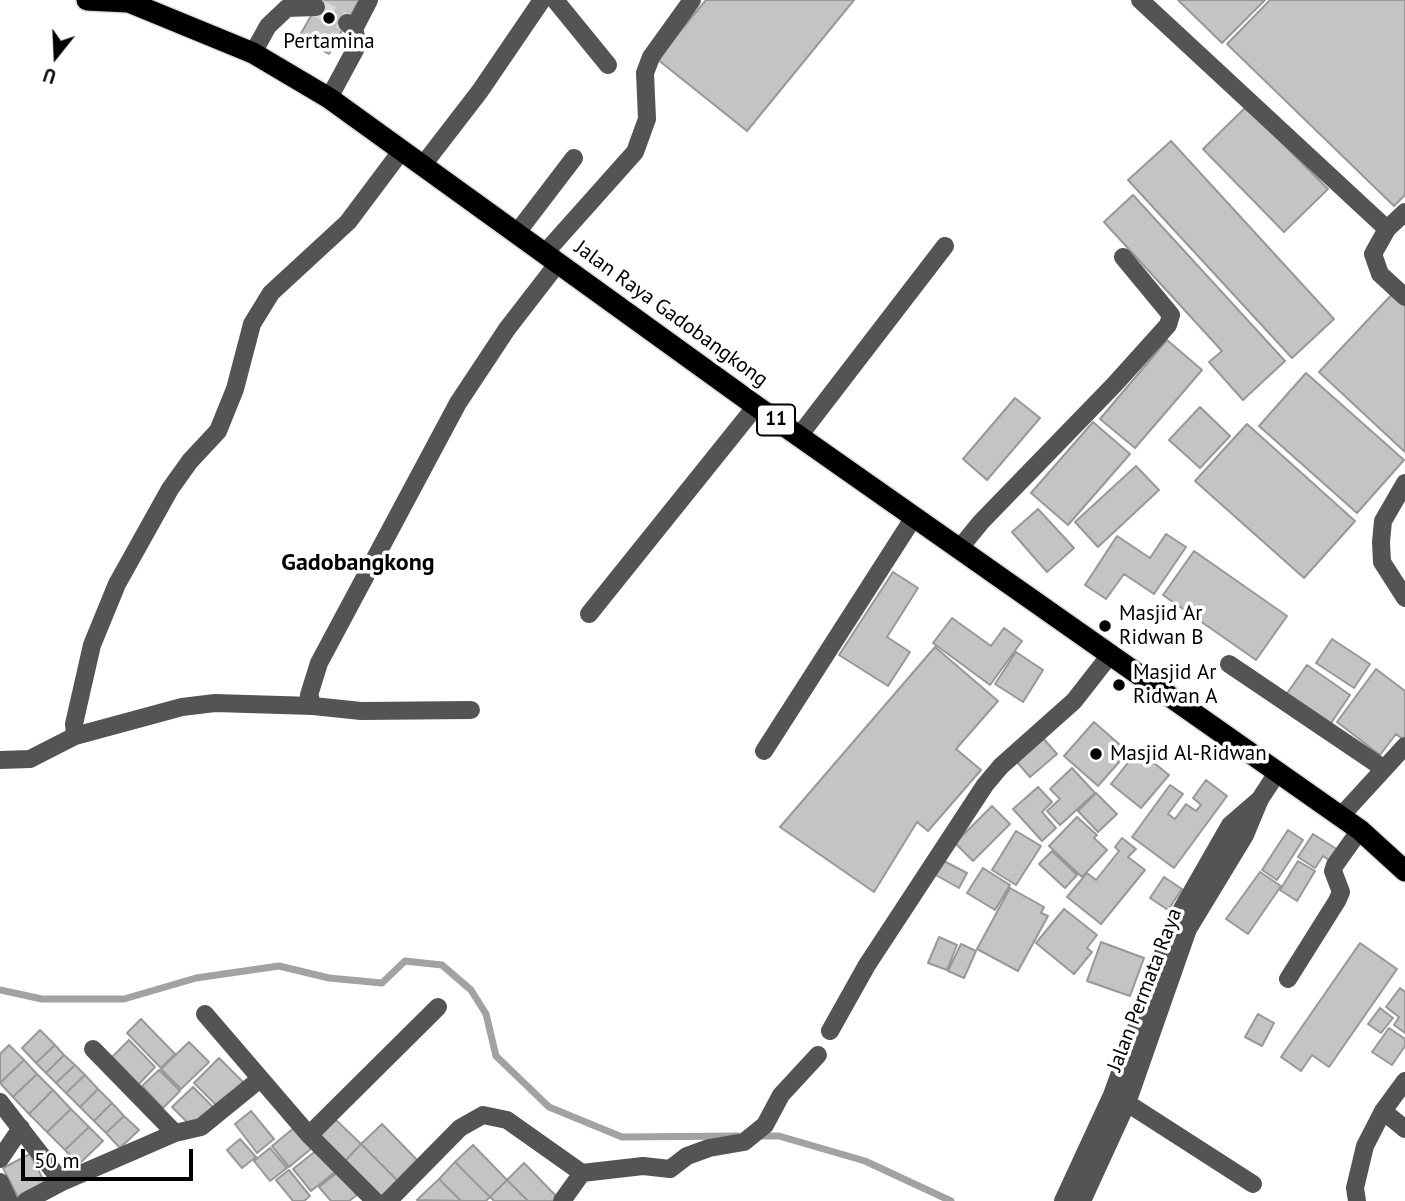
<!DOCTYPE html>
<style>
body{margin:0}
#map{position:relative;width:1405px;height:1201px;overflow:hidden;background:#fff;font-family:"PT Sans",sans-serif}
canvas{display:block}
.north{position:absolute;left:21px;top:21px;width:70px;height:70px;-webkit-text-stroke:5px #fff;paint-order:stroke;rotate:198deg;font-size:19px;font-weight:700;line-height:28px;text-align:center;color:#000}
.north::after{content:'';display:block;margin:auto;width:24px;height:32px;background:#000;clip-path:polygon(50% 0,100% 100%,50% 72%,0 100%)}
.scale{position:absolute;left:21px;top:1149px;width:172px;height:32px;box-sizing:border-box;border:4px solid #000;border-top:0;padding-left:9px;font-size:21px;line-height:24px;white-space:nowrap;color:#000;-webkit-text-stroke:5px #fff;paint-order:stroke}
</style>
<div id="map">
<canvas width="1405" height="1201"></canvas>
<div class="north">U</div>
<div class="scale">50 m</div>
</div>
<script>
const g = document.querySelector('canvas').getContext('2d');
g.lineJoin = 'round';
const toPath = rows => new Path2D(rows.map(r => 'M' + r).join(''));
function trace(path, color, width, dash) { g.strokeStyle = color; g.lineWidth = width; g.lineCap = dash ? 'butt' : 'round'; g.setLineDash(dash || []); g.stroke(path); }
function fillPath(path, color) { g.fillStyle = color; g.fill(path, 'evenodd'); }
function drawText(font, color, halo, rows, align = 'center') {
  g.font = font + ' "PT Sans",sans-serif'; g.lineWidth = 7; g.setLineDash([]); g.textBaseline = 'middle'; g.strokeStyle = halo; g.fillStyle = color; for (const [text, x, y, turn = 0] of rows) {
    g.save(); g.translate(x, y); g.rotate((+turn || 0) * Math.PI / 180); g.textAlign = isNaN(turn) ? turn : align; if (halo) g.strokeText(text, 0, 0); g.fillText(text, 0, 0); g.restore();
  }
}
trace(toPath([
 [0,990,42,999,124,999,196,978,279,966,329,978,382,983,405,961,442,965,471,990,486,1014,496,1056,549,1107,622,1137,738,1136],
 [757,1136,779,1136,865,1161,951,1201]
]), '#a2a2a2', 7);
const building = toPath([
 [320,0,359,0,329,54,299,37,320,0],
 [706,0,854,0,747,131,657,59,706,0],
 [1178,0,1265,0,1222,43,1178,0],
 [1270,0,1405,0,1405,195,1394,206,1227,44,1270,0],
 [1246,107,1328,189,1284,232,1203,149,1246,107],
 [1171,141,1334,319,1292,358,1128,180,1171,141],
 [1133,195,1285,361,1243,400,1209,362,1222,351,1104,222,1133,195],
 [1395,291,1405,300,1405,452,1319,372,1395,291],
 [1167,340,1202,370,1135,448,1100,419,1167,340],
 [1306,373,1404,460,1357,513,1259,426,1306,373],
 [1015,398,1040,418,987,480,963,459,1015,398],
 [1200,407,1230,436,1200,468,1169,440,1200,407],
 [1093,422,1130,454,1068,525,1031,493,1093,422],
 [1247,424,1355,521,1304,578,1195,481,1247,424],
 [1136,466,1159,490,1098,547,1075,522,1136,466],
 [1038,509,1074,548,1047,572,1012,532,1038,509],
 [1166,534,1186,547,1154,594,1124,574,1106,599,1085,585,1117,536,1150,558,1166,534],
 [1194,551,1287,616,1256,660,1163,595,1194,551],
 [893,572,918,588,887,637,910,652,888,686,839,655,893,572],
 [952,618,991,646,1004,628,1022,641,990,685,933,643,952,618],
 [1332,639,1370,664,1354,688,1316,663,1332,639],
 [935,647,998,701,956,749,981,770,928,831,917,822,874,892,780,827,935,647],
 [1016,652,1043,670,1023,702,995,684,1016,652],
 [1307,665,1350,695,1327,729,1283,699,1307,665],
 [1376,669,1405,691,1405,741,1396,734,1380,755,1337,722,1376,669],
 [1094,722,1128,752,1098,786,1064,756,1094,722],
 [1043,738,1057,754,1030,777,1016,761,1043,738],
 [1138,750,1169,775,1141,808,1111,784,1138,750],
 [1072,768,1095,793,1060,825,1047,811,1060,799,1050,789,1072,768],
 [1206,780,1227,796,1174,868,1132,837,1170,785,1183,794,1168,814,1175,819,1186,804,1196,811,1201,805,1193,798,1206,780],
 [1038,787,1052,802,1042,812,1056,828,1042,841,1013,809,1038,787],
 [1096,793,1117,814,1098,832,1078,811,1096,793],
 [992,806,1010,824,973,861,955,843,992,806],
 [1077,817,1097,835,1094,838,1107,850,1082,877,1049,846,1077,817],
 [1288,830,1303,840,1277,880,1262,870,1288,830],
 [1016,831,1041,846,1016,885,992,870,1016,831],
 [1313,834,1338,850,1330,861,1323,856,1315,868,1298,857,1313,834],
 [1122,838,1136,849,1128,857,1145,870,1101,924,1067,897,1087,873,1096,880,1119,851,1115,847,1122,838],
 [1052,851,1077,875,1065,888,1039,864,1052,851],
 [942,860,967,873,959,888,934,874,942,860],
 [1298,861,1315,871,1297,901,1280,890,1298,861],
 [983,868,1010,885,995,910,967,893,983,868],
 [1260,872,1281,886,1248,934,1226,919,1260,872],
 [1164,877,1182,889,1168,910,1150,898,1164,877],
 [1010,888,1044,907,1041,913,1048,916,1018,971,977,949,1010,888],
 [1064,909,1097,935,1087,948,1092,952,1074,974,1036,943,1064,909],
 [939,937,957,945,947,970,928,963,939,937],
 [1101,942,1144,958,1130,996,1087,981,1101,942],
 [1360,943,1397,969,1329,1067,1312,1055,1301,1071,1281,1057,1360,943],
 [961,944,976,951,964,978,948,971,961,944],
 [1400,988,1405,992,1405,1033,1394,1025,1399,1017,1386,1007,1400,988],
 [1380,1008,1393,1018,1381,1033,1368,1024,1380,1008],
 [1258,1014,1274,1023,1262,1046,1245,1037,1258,1014],
 [141,1019,175,1054,161,1068,127,1033,141,1019],
 [1389,1028,1405,1039,1405,1046,1392,1065,1372,1052,1389,1028],
 [40,1030,55,1045,36,1063,22,1048,40,1030],
 [129,1040,155,1067,138,1085,111,1058,129,1040],
 [189,1042,209,1062,181,1089,161,1069,189,1042],
 [9,1045,24,1060,0,1083,0,1054,9,1045],
 [55,1045,64,1055,46,1073,36,1063,55,1045],
 [64,1055,75,1065,56,1083,46,1073,64,1055],
 [219,1058,244,1083,219,1108,194,1083,219,1058],
 [24,1060,37,1074,13,1097,0,1083,24,1060],
 [75,1065,85,1075,66,1093,56,1083,75,1065],
 [159,1070,180,1091,163,1108,142,1086,159,1070],
 [37,1074,53,1090,29,1114,13,1097,37,1074],
 [85,1075,98,1089,80,1107,66,1093,85,1075],
 [193,1087,214,1108,193,1128,172,1107,193,1087],
 [98,1089,112,1103,94,1121,80,1107,98,1089],
 [53,1090,71,1109,47,1132,29,1114,53,1090],
 [112,1103,124,1116,106,1133,94,1121,112,1103],
 [71,1109,89,1127,65,1150,47,1132,71,1109],
 [251,1111,274,1139,257,1153,235,1124,251,1111],
 [124,1116,139,1130,120,1148,106,1133,124,1116],
 [336,1120,361,1144,344,1162,319,1137,336,1120],
 [382,1124,419,1162,399,1182,361,1144,382,1124],
 [89,1127,103,1141,79,1164,65,1150,89,1127],
 [295,1127,312,1148,289,1167,272,1146,295,1127],
 [240,1139,256,1157,242,1168,227,1150,240,1139],
 [361,1144,399,1182,381,1200,344,1162,361,1144],
 [473,1145,507,1180,490,1197,455,1162,473,1145],
 [270,1148,287,1168,270,1181,254,1161,270,1148],
 [317,1150,335,1172,311,1191,293,1169,317,1150],
 [30,1154,47,1187,20,1201,3,1168,30,1154],
 [455,1162,490,1197,486,1201,461,1201,439,1179,455,1162],
 [524,1163,558,1198,555,1201,528,1201,507,1180,524,1163],
 [289,1170,310,1196,304,1201,293,1201,276,1180,289,1170],
 [338,1172,357,1195,349,1201,331,1201,319,1187,338,1172],
 [439,1179,461,1201,417,1200,439,1179],
 [507,1180,528,1201,494,1201,490,1197,507,1180]
]);
fillPath(building, '#c4c4c4');
trace(building, '#989898', 2);
trace(toPath([
 [316,7,347,23]
]), '#d9d9d9', 18, [18, 9]);
const highway = toPath([
 [87,0,128,2],
 [124,0,253,53,329,98,756,406,1360,830,1405,871]
]);
trace(highway, '#dbdbdb', 24);
trace(toPath([
 [555,0,608,65],
 [1140,0,1387,229],
 [354,29,369,0],
 [253,53,268,26,287,8,316,7],
 [329,98,355,50,357,40,354,29,347,23],
 [423,165,480,91,542,0],
 [1405,212,1387,229,1373,254,1380,274,1405,297],
 [516,234,574,158],
 [544,254,635,152,647,119,645,73,651,57,692,0],
 [799,436,945,246],
 [1405,483,1383,521,1381,542,1382,562,1405,598],
 [959,549,981,522,1114,385,1168,325,1171,315,1123,257],
 [589,614,756,406],
 [1229,664,1383,768],
 [313,706,309,695,319,663,458,403,507,329,558,263],
 [75,736,182,707,215,703,313,706,361,711,471,710],
 [764,751,914,517],
 [0,760,30,759,75,736,74,724,92,645,117,584,170,489,190,461,218,431,235,389,252,324,271,293,348,222,402,150],
 [1340,817,1405,746],
 [1288,979,1337,901,1341,892,1333,871,1335,865,1360,830],
 [205,1014,309,1135,375,1201],
 [830,1031,867,965,985,785,1001,766,1074,701,1110,655],
 [93,1049,175,1133],
 [0,1102,62,1182,175,1133,201,1127,260,1079],
 [1127,1103,1253,1184],
 [1383,1111,1405,1129],
 [309,1135,438,1007],
 [0,1159,21,1128],
 [0,1182,9,1201],
 [26,1201,62,1182],
 [388,1201,460,1128,483,1115,507,1120,582,1173,643,1166,670,1169,687,1156,709,1148,744,1142,765,1125,781,1095,818,1055],
 [562,1201,582,1173],
 [1063,1201,1112,1095,1174,923,1230,825,1260,799,1277,773],
 [1082,1201,1127,1103,1188,929,1245,835,1260,799],
 [1357,1201,1355,1188,1365,1146,1383,1111,1405,1081]
]), '#545454', 18);
trace(highway, '#000', 21);
for (const [x, y, r, color] of [
 [329,18,7,"#000"],
 [1105,626,7,"#000"],
 [1119,685,7,"#000"],
 [1096,754,7,"#000"]
]) { const dot = new Path2D(); dot.arc(x, y, r, 0, 2 * Math.PI); g.fillStyle = color; g.fill(dot); trace(dot, '#fff', 2.5); }
for (const [x, y, w] of [
 [776,420,38]
]) { const box = new Path2D(); box.roundRect(x - w / 2, y - 15.5, w, 31, 5); g.fillStyle = '#fff'; g.fill(box); trace(box, '#000', 2); }
drawText('bold 19px', '#000', null, [
 ["11",776,420]
]);
drawText('21px', '#000', '#fff', [
 ["Pertamina",329,42,"center"],
 ["Masjid Ar",1119,614],
 ["Ridwan B",1119,638],
 ["Masjid Ar",1133,673],
 ["Ridwan A",1133,697],
 ["Masjid Al-Ridwan",1110,754]
], 'left');
drawText('21px', '#000', '#fff', [
 ["Jalan Raya Gadobangkong",671,314,36],
 ["Jalan Permata Raya",1145,990,-69]
]);
drawText('bold 24px', '#000', '#fff', [
 ["Gadobangkong",358,563]
]);
</script>
